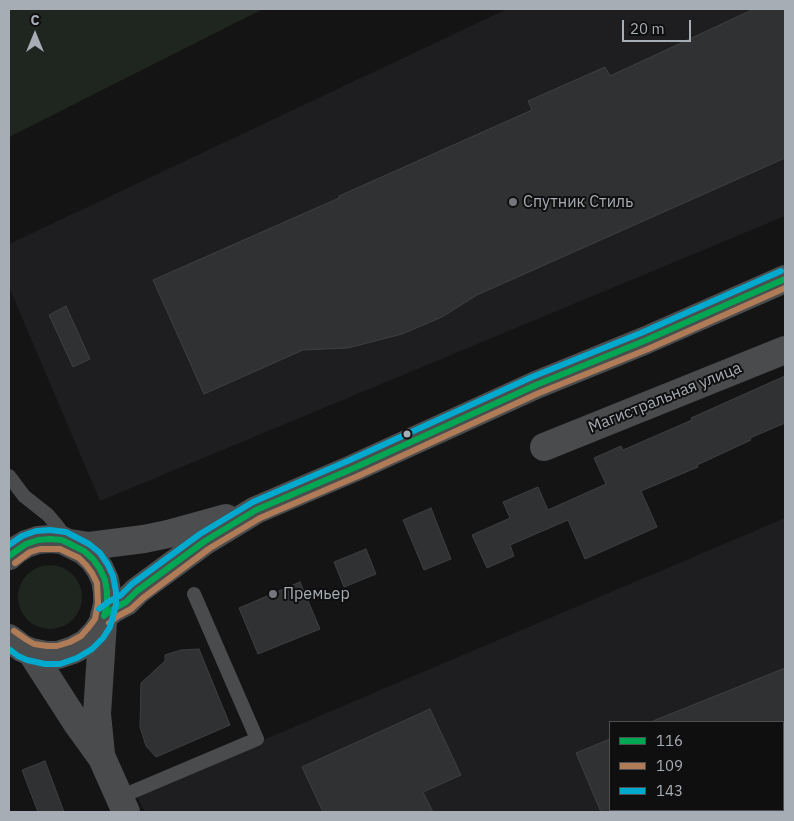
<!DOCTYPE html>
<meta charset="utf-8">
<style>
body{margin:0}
#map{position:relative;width:794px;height:821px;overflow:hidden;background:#141415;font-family:"IBM Plex Sans",sans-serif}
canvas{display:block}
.frame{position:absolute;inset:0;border:10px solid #a7adb4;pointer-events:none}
.legend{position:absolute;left:609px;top:721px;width:175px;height:90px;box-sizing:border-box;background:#0f0f10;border:1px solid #4c4e52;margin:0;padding:6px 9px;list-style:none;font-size:15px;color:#a7adb4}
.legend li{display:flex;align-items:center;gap:10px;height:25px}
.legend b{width:25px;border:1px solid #4c4e52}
.north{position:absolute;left:10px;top:10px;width:50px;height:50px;-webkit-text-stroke:4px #0f0f10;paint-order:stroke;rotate:0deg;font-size:14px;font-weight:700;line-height:20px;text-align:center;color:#a7adb4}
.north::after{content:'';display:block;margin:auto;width:18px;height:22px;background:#a7adb4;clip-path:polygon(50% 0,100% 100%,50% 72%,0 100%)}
.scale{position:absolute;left:622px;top:20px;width:69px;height:22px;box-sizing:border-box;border:2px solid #a7adb4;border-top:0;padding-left:6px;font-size:15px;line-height:18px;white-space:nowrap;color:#a7adb4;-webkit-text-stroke:4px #0f0f10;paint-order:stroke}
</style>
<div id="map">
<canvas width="794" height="821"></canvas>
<div class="frame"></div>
<ul class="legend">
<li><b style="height:6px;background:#00a651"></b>116</li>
<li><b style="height:6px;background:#b07c57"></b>109</li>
<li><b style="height:6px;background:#00a9ce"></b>143</li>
</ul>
<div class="north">С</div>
<div class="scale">20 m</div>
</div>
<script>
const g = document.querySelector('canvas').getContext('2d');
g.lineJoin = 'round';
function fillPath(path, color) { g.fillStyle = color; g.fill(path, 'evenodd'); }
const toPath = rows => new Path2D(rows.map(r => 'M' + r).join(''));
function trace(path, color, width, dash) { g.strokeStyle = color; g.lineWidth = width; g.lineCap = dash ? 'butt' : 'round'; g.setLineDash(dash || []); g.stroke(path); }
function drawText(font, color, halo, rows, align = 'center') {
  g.font = font + ' "IBM Plex Sans",sans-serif'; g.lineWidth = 4; g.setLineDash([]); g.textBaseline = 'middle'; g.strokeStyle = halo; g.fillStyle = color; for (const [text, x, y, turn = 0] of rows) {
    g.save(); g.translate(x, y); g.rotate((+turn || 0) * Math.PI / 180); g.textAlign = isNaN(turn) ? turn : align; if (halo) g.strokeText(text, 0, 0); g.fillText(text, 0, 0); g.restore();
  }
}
fillPath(toPath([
 [507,9,785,9,785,216,100,501,9,287,9,244],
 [785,518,785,812,145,812,136,794],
 [610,722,783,722,783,810,610,810]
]), '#1e1e20');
fillPath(toPath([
 [9,9,263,9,9,137],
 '18 597a32 32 0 1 1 64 0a32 32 0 1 1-64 0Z'
]), '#1f251f');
const building = toPath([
 [754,9,785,9,785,158,477,295,442,317,402,334,348,348,303,350,204,394,153,280,339,198,339,196,532,110,528,101,605,67,610,76,754,9],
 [66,306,90,359,73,367,49,315,66,306],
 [785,376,785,423,750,438,751,440,697,465,698,467,641,491,657,527,585,559,568,520,510,545,514,556,487,568,472,535,510,518,503,502,538,487,548,510,606,484,594,458,621,446,623,450,692,420,691,418,785,376],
 [431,508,451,559,424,570,403,520,431,508],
 [366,549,376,574,344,587,334,562,366,549],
 [300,582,320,629,258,654,239,608,300,582],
 [199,649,230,725,156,757,146,746,140,727,141,683,165,661,165,655,181,650,199,649],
 [785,668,785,722,653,722,653,721,785,668],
 [430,709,461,775,423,792,433,812,323,812,302,767,430,709],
 [610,739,610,812,601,812,576,753,610,739],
 [45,761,64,812,38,812,22,770,45,761]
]);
fillPath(building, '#303132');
trace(building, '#3d3f41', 1);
trace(toPath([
 [9,476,24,496,48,515,58,527,68,541],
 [120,797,257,739,194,594]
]), '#494b4d', 14);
trace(toPath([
 [544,447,785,350],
 [31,652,76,722,102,758,126,812],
 [101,754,97,714,103,622]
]), '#494b4d', 28);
trace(toPath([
 [70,543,89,546,144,539,168,534,226,518],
 [9,556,16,550,26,544,38,540,50,539,62,540,84,551,93,559,100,569,105,580,107,592,107,604,103,622,96,633,86,643,73,650,58,655,46,655,31,652,22,648,9,638],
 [104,616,113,609,126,602,137,591,156,577,205,541,256,510,354,468,536,385,644,341,785,279]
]), '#4c4d4f', 28);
trace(toPath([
 [9,556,26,544,38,540,50,539,62,540,84,551,93,559,100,569,105,580,107,592,107,604,104,616],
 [104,616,113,609,126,602,137,591,205,541,256,510,354,468,536,385,644,341,785,279]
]), '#00a651', 6);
trace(toPath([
 [109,623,118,616,131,609,143,598,210,548,260,518,358,476,539,393,648,349,785,288],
 [14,631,27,640,34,644,47,646,57,646,70,642,81,636,89,627,95,619,98,603,97,583,92,573,86,565,79,558,60,549,40,549,30,552,15,563]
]), '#b07c57', 6);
trace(toPath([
 [9,545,22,536,36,531,50,530,66,532,89,544,100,553,108,565,113,576,116,592,116,605,110,627,103,638,92,649,77,658,60,664,45,664,27,660,18,656,9,649],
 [99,609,108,602,121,595,132,584,200,534,253,502,350,460,532,377,641,333,781,271]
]), '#00a9ce', 6);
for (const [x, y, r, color] of [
 [513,202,5,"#74777c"],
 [407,434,4.5,"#a7adb4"],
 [273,594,5,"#74777c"]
]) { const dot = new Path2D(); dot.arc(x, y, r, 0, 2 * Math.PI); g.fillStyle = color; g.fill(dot); trace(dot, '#0f0f10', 2); }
drawText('16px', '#a7adb4', '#0f0f10', [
 ["Спутник Стиль",523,202],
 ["Премьер",283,594]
], 'left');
drawText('16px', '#a7adb4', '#0f0f10', [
 ["Магистральная улица",665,398,-22]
]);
</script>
